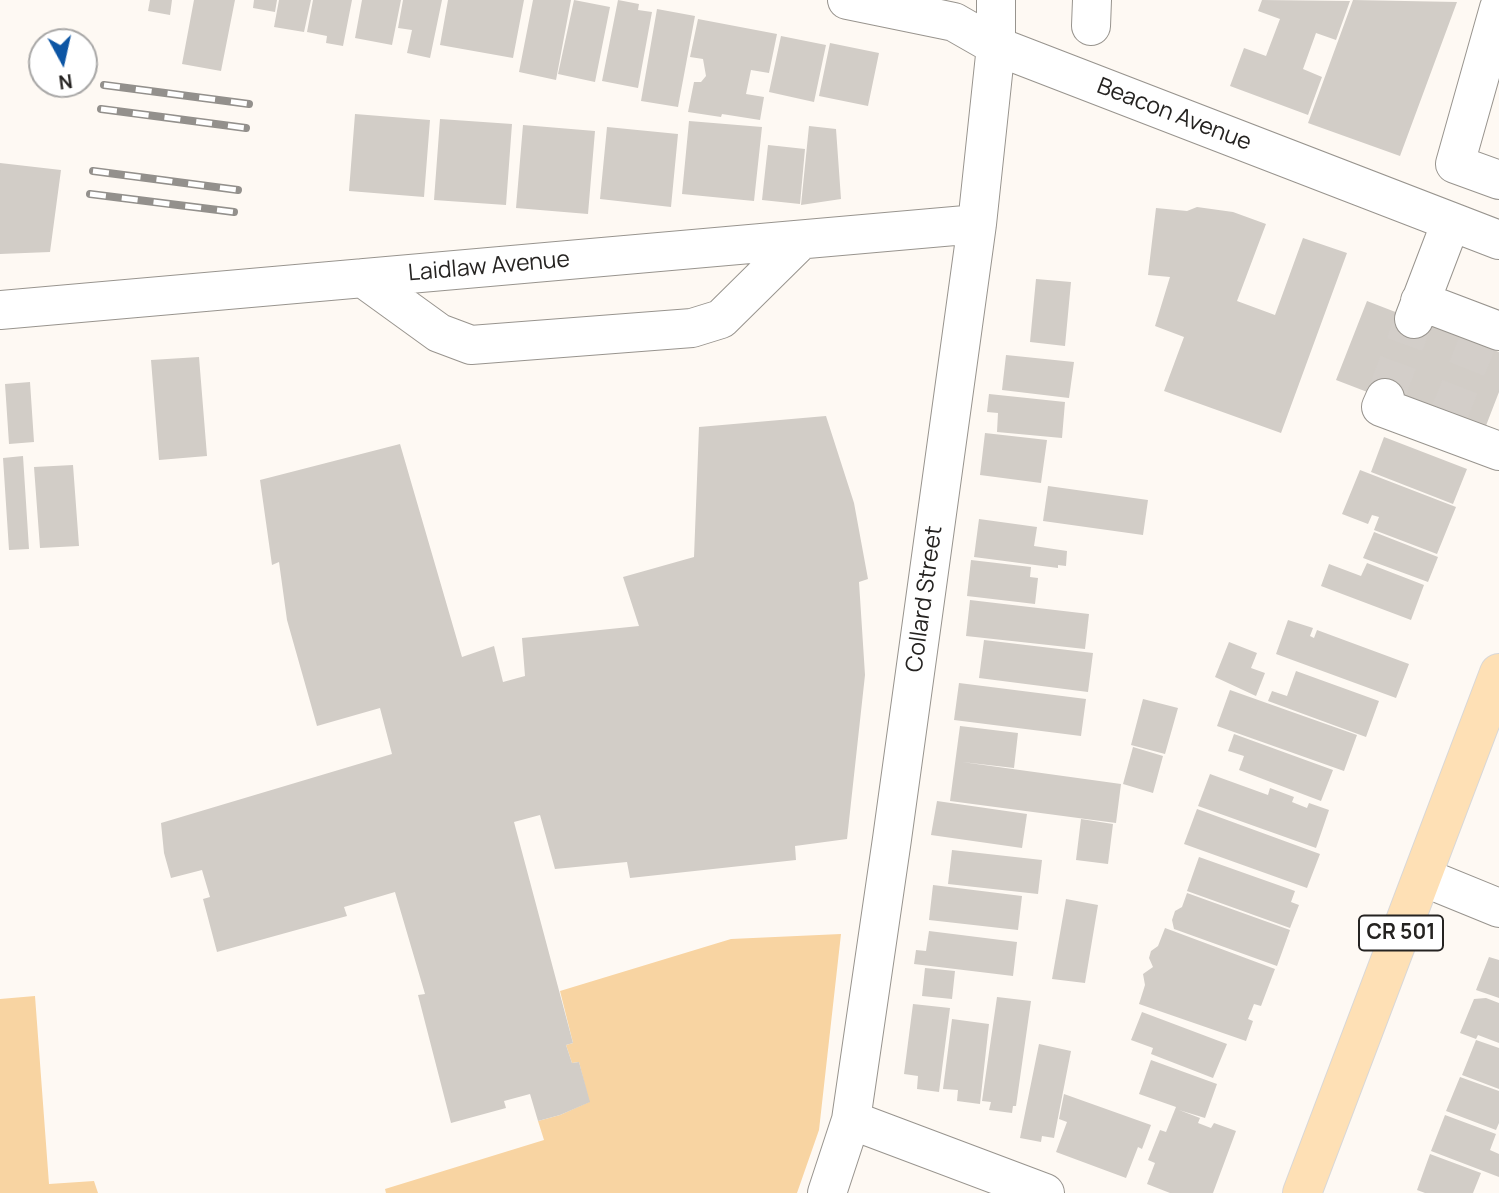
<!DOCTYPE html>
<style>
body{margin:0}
#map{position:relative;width:1499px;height:1193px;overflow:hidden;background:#fef9f3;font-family:Manrope,sans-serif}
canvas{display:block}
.north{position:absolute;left:28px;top:28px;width:70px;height:70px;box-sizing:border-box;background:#fff;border:2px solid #a8a7a6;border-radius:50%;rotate:172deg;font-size:19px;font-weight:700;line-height:28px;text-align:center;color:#252321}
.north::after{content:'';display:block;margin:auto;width:24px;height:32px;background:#0c55a4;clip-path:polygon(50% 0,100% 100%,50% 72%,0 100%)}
</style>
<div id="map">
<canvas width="1499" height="1193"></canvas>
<div class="north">N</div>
</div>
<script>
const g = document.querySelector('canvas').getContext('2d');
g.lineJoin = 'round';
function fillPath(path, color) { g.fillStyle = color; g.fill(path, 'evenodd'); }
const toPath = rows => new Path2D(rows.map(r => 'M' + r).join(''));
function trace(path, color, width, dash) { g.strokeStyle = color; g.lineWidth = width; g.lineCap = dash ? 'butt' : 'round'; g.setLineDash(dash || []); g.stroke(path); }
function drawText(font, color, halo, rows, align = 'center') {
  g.font = font + ' Manrope,sans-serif'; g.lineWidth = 6; g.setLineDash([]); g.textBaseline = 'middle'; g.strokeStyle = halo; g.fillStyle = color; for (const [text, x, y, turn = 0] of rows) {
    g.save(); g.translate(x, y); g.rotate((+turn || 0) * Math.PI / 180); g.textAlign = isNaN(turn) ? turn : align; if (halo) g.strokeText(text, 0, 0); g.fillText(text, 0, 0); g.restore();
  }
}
fillPath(toPath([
 [841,934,819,1130,797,1193,386,1193,385,1189,544,1140,538,1121,560,1115,589,1102,579,1062,572,1063,566,1045,573,1043,560,991,731,939],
 [35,996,49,1184,94,1181,98,1193,0,1193,0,999]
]), '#f8d4a2');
fillPath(toPath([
 [150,0,172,0,170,15,148,11],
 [194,0,235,0,221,71,182,64],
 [254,0,277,0,275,12,253,8],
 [279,0,311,0,304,32,274,27],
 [313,0,352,0,343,46,326,43,327,36,307,32],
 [362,0,401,0,392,45,355,38],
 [403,0,442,0,430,58,407,53,412,30,398,28],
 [448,0,524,0,513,58,440,45],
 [533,0,571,0,556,80,519,72],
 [574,0,610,7,595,82,558,74],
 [618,0,639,4,638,10,652,12,638,88,602,81],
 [1262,0,1350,1,1336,40,1316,33,1303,69,1322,77,1308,115,1230,86,1244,48,1266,56,1280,19,1258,11],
 [1353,0,1457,2,1400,156,1308,123],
 [657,9,695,16,678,107,641,101],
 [698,19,777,34,769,73,751,70,746,94,764,97,760,120,722,114,721,117,688,112,694,82,701,82,706,76,703,59,690,57],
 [781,36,826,45,814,102,769,92],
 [830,43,879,53,868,106,819,96],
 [355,114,430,120,424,197,349,191],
 [440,119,512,124,506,205,434,200],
 [689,121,762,127,754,201,682,194],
 [523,125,595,131,588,214,516,208],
 [809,126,836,129,841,199,801,205],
 [607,127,678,134,671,207,600,199],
 [768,145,805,149,800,204,762,200],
 [0,163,61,170,50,252,0,254],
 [1197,207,1233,212,1266,224,1237,301,1275,315,1303,238,1347,253,1281,433,1164,391,1184,337,1155,326,1170,277,1148,275,1156,208,1187,211],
 [1036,279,1071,282,1065,346,1030,342],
 [1367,301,1499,352,1499,392,1482,436,1336,380],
 [1006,355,1074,362,1069,398,1002,390],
 [199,357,207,456,159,460,151,360],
 [30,382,34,442,9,444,5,384],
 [989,394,1065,402,1062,438,997,432,998,413,987,412],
 [826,416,854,503,868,579,859,582,865,675,847,839,795,846,796,860,630,878,627,862,555,869,540,815,514,822,573,1043,566,1045,572,1063,579,1062,590,1102,560,1115,538,1121,530,1094,504,1101,506,1108,451,1123,418,995,425,994,395,892,344,907,347,916,217,952,203,899,210,897,202,870,171,878,164,853,161,823,392,754,380,708,317,726,287,620,279,562,272,565,260,480,400,444,462,657,494,646,503,682,525,676,522,638,639,626,623,577,694,557,699,427],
 [985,433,1047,440,1041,483,980,475],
 [1384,437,1467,469,1453,504,1371,472],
 [23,456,29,549,9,550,3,458],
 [73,465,79,546,40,548,34,467],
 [1360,470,1456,507,1437,554,1374,530,1379,517,1372,515,1368,524,1342,514],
 [1048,486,1148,500,1143,535,1043,521],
 [979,519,1037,527,1034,546,1067,551,1066,566,1058,565,1058,568,974,557],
 [1374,532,1438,557,1428,582,1363,558],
 [971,560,1031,567,1030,577,1038,578,1035,604,967,596],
 [1367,563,1424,585,1411,620,1321,586,1329,564,1361,576],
 [970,600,1089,614,1085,649,966,636],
 [1288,620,1313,628,1310,636,1314,638,1317,630,1409,664,1396,698,1276,654],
 [984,640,1093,653,1088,692,979,678],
 [1229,642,1257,653,1251,668,1265,673,1256,696,1215,677],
 [1296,671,1379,701,1366,737,1268,701,1272,691,1287,696],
 [959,683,1086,699,1081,736,954,720],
 [1230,690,1357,735,1344,771,1217,726],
 [1143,699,1178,708,1165,754,1131,745],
 [960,726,1018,733,1014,768,962,762,1121,784,1116,823,950,801],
 [1234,734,1333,770,1321,801,1239,770,1244,756,1228,751],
 [1133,747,1163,756,1153,793,1123,784],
 [1210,774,1268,795,1270,788,1294,797,1292,802,1307,808,1309,803,1329,810,1316,848,1198,806],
 [937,801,1027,814,1022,848,931,835],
 [1197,809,1320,854,1307,888,1184,844],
 [1081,819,1113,824,1108,864,1076,860],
 [952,850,1042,860,1038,894,948,884],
 [1199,857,1295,891,1291,902,1299,905,1290,928,1187,891],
 [933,885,1022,896,1018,930,929,920],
 [1187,893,1290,930,1277,966,1174,929,1172,920,1175,911,1182,907],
 [1066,899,1098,905,1085,983,1052,979],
 [1165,928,1275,969,1261,1006,1254,1004,1248,1019,1253,1021,1246,1041,1139,1004,1145,985,1143,974,1153,967,1149,958,1151,951,1158,946],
 [929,931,1017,942,1013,976,914,964,916,950,926,951],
 [1489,957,1499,960,1499,998,1476,990],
 [925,968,955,971,952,999,922,996],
 [997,997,1031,1001,1016,1106,1013,1106,1012,1113,989,1110,991,1102,982,1101],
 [1486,998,1499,1003,1499,1043,1478,1035,1476,1039,1460,1033,1474,999],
 [913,1004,950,1008,939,1092,917,1089,918,1076,904,1074],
 [1142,1012,1227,1044,1213,1078,1151,1054,1153,1048,1131,1040],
 [952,1019,989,1024,980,1104,957,1101,958,1090,943,1089],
 [1476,1040,1499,1048,1499,1089,1462,1075],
 [1039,1044,1071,1051,1054,1138,1042,1136,1041,1142,1020,1138],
 [1151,1060,1217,1084,1205,1118,1179,1110,1200,1118,1198,1123,1211,1128,1214,1123,1236,1131,1213,1193,1170,1193,1147,1184,1155,1163,1148,1160,1160,1130,1166,1132,1176,1107,1139,1094],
 [1460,1077,1499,1091,1499,1123,1496,1130,1446,1111],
 [1064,1094,1151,1125,1142,1149,1138,1147,1126,1178,1056,1152,1067,1122,1059,1119],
 [1445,1115,1496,1134,1490,1150,1499,1154,1499,1177,1431,1151],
 [1430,1154,1481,1173,1473,1193,1425,1193,1417,1190]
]), '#d2cdc7');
trace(toPath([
 [1385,398,1414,319],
 [1446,422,1477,343]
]), '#d3cec9', 38, [38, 19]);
const minor = toPath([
 [847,0,954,22,996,46,1499,240],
 [1499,8,1455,164,1499,180],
 [1091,26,1092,0],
 [363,278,439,333,471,345,692,328,721,319,801,240],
 [1420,301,1499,331],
 [0,310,977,224],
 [1414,319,1451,222],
 [1385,398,1381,407,1499,451],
 [1423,877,1499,908],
 [851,1120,1045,1193],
 [827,1193,851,1120,892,839,977,224,996,46,996,0]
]);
const major = toPath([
 [1302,1193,1499,673]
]);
trace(minor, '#98948e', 40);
trace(major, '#d8d7d7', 40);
trace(minor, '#fff', 38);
trace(major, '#fee0b5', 38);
const rail = toPath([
 [104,85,249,104],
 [101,109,246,128],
 [93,171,238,190],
 [90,194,234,212]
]);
trace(rail, '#93908c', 8);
trace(rail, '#fff', 5, [16]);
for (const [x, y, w] of [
 [1401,933,84]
]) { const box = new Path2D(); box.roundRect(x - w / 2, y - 17.5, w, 35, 5); g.fillStyle = '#fff'; g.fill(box); trace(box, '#252321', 2); }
drawText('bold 21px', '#252321', null, [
 ["CR 501",1401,933]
]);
drawText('23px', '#252321', '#fff', [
 ["Beacon Avenue",1174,115,21],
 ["Laidlaw Avenue",489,267,-5],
 ["Collard Street",925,599,-82]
]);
</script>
